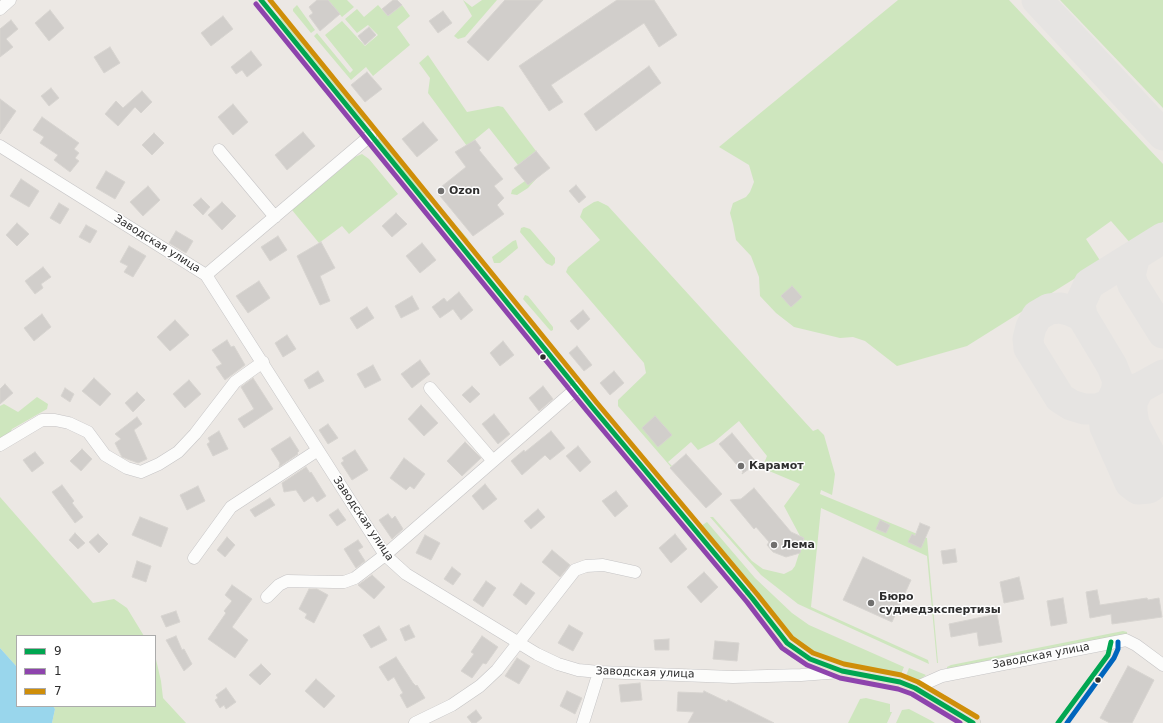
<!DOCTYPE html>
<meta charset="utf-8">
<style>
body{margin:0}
#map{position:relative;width:1163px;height:723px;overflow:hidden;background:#ece8e4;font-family:"DejaVu Sans",sans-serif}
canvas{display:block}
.legend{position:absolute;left:16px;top:635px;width:140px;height:72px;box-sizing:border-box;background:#fff;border:1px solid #ababab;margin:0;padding:5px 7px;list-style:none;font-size:12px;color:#2e2e2e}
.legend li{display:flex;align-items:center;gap:8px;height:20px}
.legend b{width:20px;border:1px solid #ababab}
</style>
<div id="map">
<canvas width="1163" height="723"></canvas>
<ul class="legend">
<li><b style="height:5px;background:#00a651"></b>9</li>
<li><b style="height:5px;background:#8e44ad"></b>1</li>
<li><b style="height:5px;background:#cf8e09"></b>7</li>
</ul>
</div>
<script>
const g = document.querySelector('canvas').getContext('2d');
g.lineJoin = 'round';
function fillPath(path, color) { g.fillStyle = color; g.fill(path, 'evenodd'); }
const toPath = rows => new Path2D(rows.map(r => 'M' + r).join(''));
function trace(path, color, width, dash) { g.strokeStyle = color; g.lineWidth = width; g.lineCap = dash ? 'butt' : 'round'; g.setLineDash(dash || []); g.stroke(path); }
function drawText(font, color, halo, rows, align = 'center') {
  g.font = font + ' "DejaVu Sans",sans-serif'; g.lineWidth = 3; g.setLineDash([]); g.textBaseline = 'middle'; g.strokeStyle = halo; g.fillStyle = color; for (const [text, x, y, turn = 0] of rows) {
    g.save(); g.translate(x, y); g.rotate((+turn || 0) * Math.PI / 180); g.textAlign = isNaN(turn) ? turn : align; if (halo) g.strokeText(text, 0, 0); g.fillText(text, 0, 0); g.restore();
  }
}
fillPath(toPath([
 [328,0,347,0,354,7,342,17],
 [463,0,472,7,482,0,497,0,465,37,458,39,454,36,472,16],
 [898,0,1009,0,1163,164,1163,222,1132,245,1111,221,1086,239,1101,262,967,346,897,366,865,341,853,337,840,338,794,327,776,313,760,296,759,277,751,256,736,240,733,224,730,213,733,203,746,197,750,192,754,182,749,165,719,147],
 [1060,0,1163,0,1163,108],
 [297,5,315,30,311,33,293,11,293,9],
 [378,5,388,16,402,5,410,16,397,27,410,45,373,76,366,67,351,80,314,36,317,33,350,73,353,70,325,35,342,21,365,46,378,35,368,25,357,33,345,19,357,9,364,17],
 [282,14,366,120,364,122,280,19],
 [428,55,467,112,498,106,503,107,536,151,518,165,489,128,467,146,428,93,430,78,419,63],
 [380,137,429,196,426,199,377,140],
 [362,154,369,159,398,194,349,234,342,226,319,243,292,210,355,157],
 [537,178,528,188,517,195,511,194,512,190,525,181],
 [598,201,608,206,813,431,818,429,824,435,835,474,834,482,832,495,821,490,820,494,927,538,938,663,937,663,927,556,821,508,811,607,928,660,929,664,798,604,761,575,710,517,713,517,752,561,763,569,784,574,792,570,795,566,804,538,800,536,784,506,800,484,762,468,767,456,739,421,714,442,698,450,691,442,668,462,672,466,671,467,618,406,618,400,646,373,644,363,566,272,568,267,600,240,580,217,583,209,594,202],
 [453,222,469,240,461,239,450,225],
 [524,227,530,229,555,258,555,263,552,266,546,263,520,232,521,228],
 [516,240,518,248,500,263,494,263,492,257,513,241],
 [525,295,528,296,553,327,553,330,551,331,548,328,523,299],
 [37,397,48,404,47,409,12,429,10,433,0,440,0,406,4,404,18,412],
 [0,497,93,603,114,599,127,608,144,636,17,636,17,667,0,648],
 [707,522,755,578,792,613,809,625,904,667,899,679,835,663,800,647,700,531,701,526],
 [1123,631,1127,632,1127,635,947,669,947,667,951,665],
 [155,655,161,681,163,698,186,723,52,723,55,709,53,706,155,706],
 [909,668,926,675,915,683,904,681],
 [866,698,890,704,890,712,892,712,887,723,848,723,860,699],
 [909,709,930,720,935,723,896,723,902,710]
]), '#cee6be');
fillPath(toPath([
 [0,648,17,667,17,706,53,706,55,709,52,723,0,723]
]), '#99d6ec');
trace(toPath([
 [1037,0,1163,135],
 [1135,256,1130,275,1133,285,1163,333],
 [1082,316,1069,310,1060,308,1049,309,1037,316,1031,327,1028,339,1029,348,1060,398,1071,405,1084,409,1097,409,1111,404,1163,375],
 [1139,388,1132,402,1132,412,1134,424,1162,477],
 [1159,472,1156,482,1149,488,1138,489,1130,483,1105,427,1104,416,1116,392,1118,381,1112,366,1082,316,1080,304,1089,284,1163,238]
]), '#e6e4e2', 31);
const building = toPath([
 [317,0,328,0,340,14,320,31,309,16,313,13,309,7,317,0],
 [393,0,397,0,402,5,388,16,382,9,393,0],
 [505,0,543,0,488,61,467,42,505,0],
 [617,0,654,0,677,35,659,47,644,23,551,85,563,102,549,111,519,66,617,0],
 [50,10,64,28,49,41,35,23,50,10],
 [443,11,452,23,438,33,429,21,443,11],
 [223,16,233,29,211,46,201,33,223,16],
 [11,20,18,29,6,39,13,47,0,57,0,29,11,20],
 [369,27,376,35,365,45,358,36,369,27],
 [110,47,120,63,104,73,94,57,110,47],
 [251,51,262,65,247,77,242,70,236,74,231,67,251,51],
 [649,66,661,83,596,131,584,114,649,66],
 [367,72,382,89,365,102,351,85,367,72],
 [51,88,59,98,49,106,41,96,51,88],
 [142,91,152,102,141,113,135,107,118,126,105,114,116,101,123,108,142,91],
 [0,99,16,111,0,134,0,99],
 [233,104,248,122,233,135,218,117,233,104],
 [42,117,79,143,74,149,79,153,75,158,79,161,70,172,54,160,58,155,40,143,44,137,33,130,42,117],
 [423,122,438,140,417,157,402,139,423,122],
 [303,132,315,146,287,170,275,155,303,132],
 [154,133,164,143,152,155,142,145,154,133],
 [475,140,481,148,479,150,503,179,494,186,504,198,497,205,504,214,473,236,436,191,466,167,455,152,475,140],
 [536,151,550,168,528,185,514,168,536,151],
 [106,171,125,182,115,199,96,188,106,171],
 [21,179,39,191,29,207,10,196,21,179],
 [576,185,586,197,579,203,569,191,576,185],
 [148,186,160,200,143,216,130,202,148,186],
 [201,198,210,207,203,215,193,205,201,198],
 [222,202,236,216,222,230,208,215,222,202],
 [59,203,69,209,60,224,50,218,59,203],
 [396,213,407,224,392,237,382,226,396,213],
 [17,223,29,234,17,246,6,235,17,223],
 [86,225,97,231,90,243,79,237,86,225],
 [176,231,193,241,186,253,169,243,176,231],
 [278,236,287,250,270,261,261,247,278,236],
 [321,242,335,268,320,276,330,301,320,305,297,256,321,242],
 [422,243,436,260,420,273,406,256,422,243],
 [129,246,146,256,133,277,124,272,128,266,120,262,129,246],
 [43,267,51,277,41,284,43,288,35,294,25,281,43,267],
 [259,281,270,298,248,313,236,296,259,281],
 [792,286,802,297,791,307,781,296,792,286],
 [459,292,473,310,461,320,453,309,440,318,432,307,444,298,447,302,459,292],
 [412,296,419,309,401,318,395,306,412,296],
 [367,307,374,318,357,329,350,318,367,307],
 [583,310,590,319,578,330,570,321,583,310],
 [42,314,51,327,34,341,24,328,42,314],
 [175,320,189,335,170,351,157,337,175,320],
 [287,335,296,349,283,357,275,343,287,335],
 [227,340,231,347,234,346,245,365,225,380,216,367,222,364,212,350,227,340],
 [503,341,514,355,500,366,490,353,503,341],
 [577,346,592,365,584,371,569,353,577,346],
 [420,360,430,374,412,388,401,374,420,360],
 [373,365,381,380,365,388,357,374,373,365],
 [318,371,324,381,309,389,304,380,318,371],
 [614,371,624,383,610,395,600,383,614,371],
 [94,378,111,394,100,406,82,391,94,378],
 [253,378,273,409,244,428,238,419,254,409,241,387,253,378],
 [189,380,201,394,185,408,173,394,189,380],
 [5,384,13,393,0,404,0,389,5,384],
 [472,386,480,394,470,403,462,395,472,386],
 [543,386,553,399,539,411,529,398,543,386],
 [65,388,74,394,70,402,61,396,65,388],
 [137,392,145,400,133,412,125,403,137,392],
 [421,405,438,423,424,436,408,419,421,405],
 [494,414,510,434,498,444,482,424,494,414],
 [655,416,672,435,658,447,642,428,655,416],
 [137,417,142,424,134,430,147,459,138,463,122,457,115,443,121,439,115,434,137,417],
 [328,424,338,438,328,444,319,430,328,424],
 [219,431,228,449,213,456,207,444,210,442,208,438,219,431],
 [551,431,565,448,550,460,545,455,522,475,511,461,524,450,525,452,551,431],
 [732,433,757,463,742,474,743,472,719,444,732,433],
 [290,437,299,451,297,453,298,454,279,467,280,463,271,449,290,437],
 [465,442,481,458,462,476,447,461,465,442],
 [578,446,591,462,580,472,566,456,578,446],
 [82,449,92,459,81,471,70,461,82,449],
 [355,450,368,470,352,480,341,463,344,461,342,458,355,450],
 [35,452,44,463,32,472,23,460,35,452],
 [686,454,722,494,706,508,670,468,686,454],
 [404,458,425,474,414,489,410,486,406,490,390,478,404,458],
 [306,467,310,473,311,472,326,496,317,502,313,496,304,502,296,490,284,492,282,483,306,467],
 [485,484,497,499,483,510,472,496,485,484],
 [62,485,74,501,72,503,83,517,75,523,52,492,62,485],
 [198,486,205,501,187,510,180,495,198,486],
 [754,488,791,532,804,538,800,553,786,557,773,552,767,545,769,542,756,527,754,529,730,500,741,499,754,488],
 [616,491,628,506,615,517,602,501,616,491],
 [270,498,275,505,255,517,250,510,270,498],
 [338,509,346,520,337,526,329,515,338,509],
 [538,509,545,517,531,529,524,521,538,509],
 [388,514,392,519,395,516,403,529,392,539,379,520,388,514],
 [140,517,168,528,161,547,132,535,140,517],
 [880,520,890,525,886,533,876,529,880,520],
 [920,523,930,527,921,548,908,542,912,534,915,536,920,523],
 [75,533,85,543,78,549,69,540,75,533],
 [98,534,108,544,99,553,89,542,98,534],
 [675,534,687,549,671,563,659,548,675,534],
 [425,535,440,543,431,560,416,553,425,535],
 [227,537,235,545,225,557,217,550,227,537],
 [358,540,363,547,358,550,365,561,356,568,344,549,358,540],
 [955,549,957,562,943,564,941,551,955,549],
 [552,550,570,565,560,577,542,562,552,550],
 [863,557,911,580,892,622,843,600,863,557],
 [137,561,151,566,146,582,132,577,137,561],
 [452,567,461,574,453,585,444,579,452,567],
 [704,572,718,587,701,603,687,587,704,572],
 [372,575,385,587,374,599,358,585,372,575],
 [1019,577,1024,599,1004,603,1000,582,1019,577],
 [486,581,496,588,483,607,473,600,486,581],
 [521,583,535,593,526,605,513,595,521,583],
 [232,585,252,599,232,627,248,640,235,658,208,639,226,613,224,611,232,601,225,595,232,585],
 [309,589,317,589,328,595,314,623,305,618,307,614,299,609,309,589],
 [1097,590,1100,605,1147,598,1148,600,1159,598,1162,617,1112,624,1111,614,1090,618,1086,592,1097,590],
 [1063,598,1067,623,1051,626,1047,601,1063,598],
 [176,611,180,622,166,627,161,616,176,611],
 [997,614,1002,642,979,646,977,632,951,637,949,624,997,614],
 [409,625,415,637,405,641,400,629,409,625],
 [569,625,583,633,573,651,558,643,569,625],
 [379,626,387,640,371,648,363,635,379,626],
 [176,636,182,650,184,649,192,664,184,671,166,640,176,636],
 [482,636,498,647,486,664,483,663,472,678,461,671,474,654,471,652,482,636],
 [669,639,669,650,655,650,654,640,669,639],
 [715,641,739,643,737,661,713,659,715,641],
 [396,657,413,683,416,686,417,685,425,698,407,708,400,695,403,693,394,677,388,681,379,667,396,657],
 [517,658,530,666,519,684,505,676,517,658],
 [261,664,271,674,260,685,249,675,261,664],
 [1128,666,1154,680,1132,723,1110,723,1100,718,1128,666],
 [316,679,335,696,324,708,305,691,316,679],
 [640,683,642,700,621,702,619,685,640,683],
 [226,688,236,702,226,709,224,705,220,708,215,700,218,698,216,695,226,688],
 [567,691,582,698,575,714,560,706,567,691],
 [704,691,727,702,728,700,774,723,688,723,694,712,677,711,678,692,703,693,704,691],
 [476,710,482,718,476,723,472,723,467,717,476,710]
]);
fillPath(building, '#d1cecb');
trace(building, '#d7d4d0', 1);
const minor = toPath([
 [0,9,10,0],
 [0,146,206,275,385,555,406,574,537,654,558,664,578,670,599,672,733,677,801,675,841,672],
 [219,150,275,217],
 [206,275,370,136],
 [430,388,493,461],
 [0,445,42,420,55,420,69,423,88,432,105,455,127,468,141,472,159,464,178,452,195,434,235,382,263,362],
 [194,558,231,507,318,450],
 [267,597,279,585,287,581,334,582,344,582,355,578,385,555,577,388],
 [915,688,942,676,1126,640,1136,645,1163,665],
 [415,723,452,705,480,686,497,670,575,570,586,566,603,565,635,572],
 [583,723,599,672]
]);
const major = toPath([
 [752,598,787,643,796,651,810,659,842,671,900,682,915,688,944,704,973,723]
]);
trace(minor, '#c5c4c5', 13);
trace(major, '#c6c5c4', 16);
trace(minor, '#fcfcfb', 12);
trace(major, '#e8e4d6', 15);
trace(toPath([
 [261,0,592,407,752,598,787,643,810,659,842,671,900,682,915,688,973,723],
 [1058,723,1108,655,1111,642]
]), '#00a651', 5);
trace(toPath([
 [256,4,587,411,747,602,782,648,807,665,840,678,898,689,912,694,960,723]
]), '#8e44ad', 5);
trace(toPath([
 [270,0,597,403,757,594,792,638,813,653,844,664,901,675,918,682,977,717]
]), '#cf8e09', 5);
trace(toPath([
 [1067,723,1114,658,1118,649,1118,642]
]), '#0065bd', 5);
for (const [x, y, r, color] of [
 [441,191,4,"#706f6e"],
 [543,357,3.5,"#2e2e2e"],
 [741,466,4,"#706f6e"],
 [774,545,4,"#706f6e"],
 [871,603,4,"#706f6e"],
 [1098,680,3.5,"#2e2e2e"]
]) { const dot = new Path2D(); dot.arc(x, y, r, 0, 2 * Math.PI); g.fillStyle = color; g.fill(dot); trace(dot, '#fff', 1.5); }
drawText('bold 11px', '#2e2e2e', '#fff', [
 ["Ozon",449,191],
 ["Карамот",749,466],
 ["Лема",782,545],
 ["Бюро",879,597],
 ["судмедэкспертизы",879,610]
], 'left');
drawText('11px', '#2e2e2e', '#fff', [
 ["Заводская улица",157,244,32],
 ["Заводская улица",363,519,56],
 ["Заводская улица",1041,656,-11],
 ["Заводская улица",645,673,2]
]);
</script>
